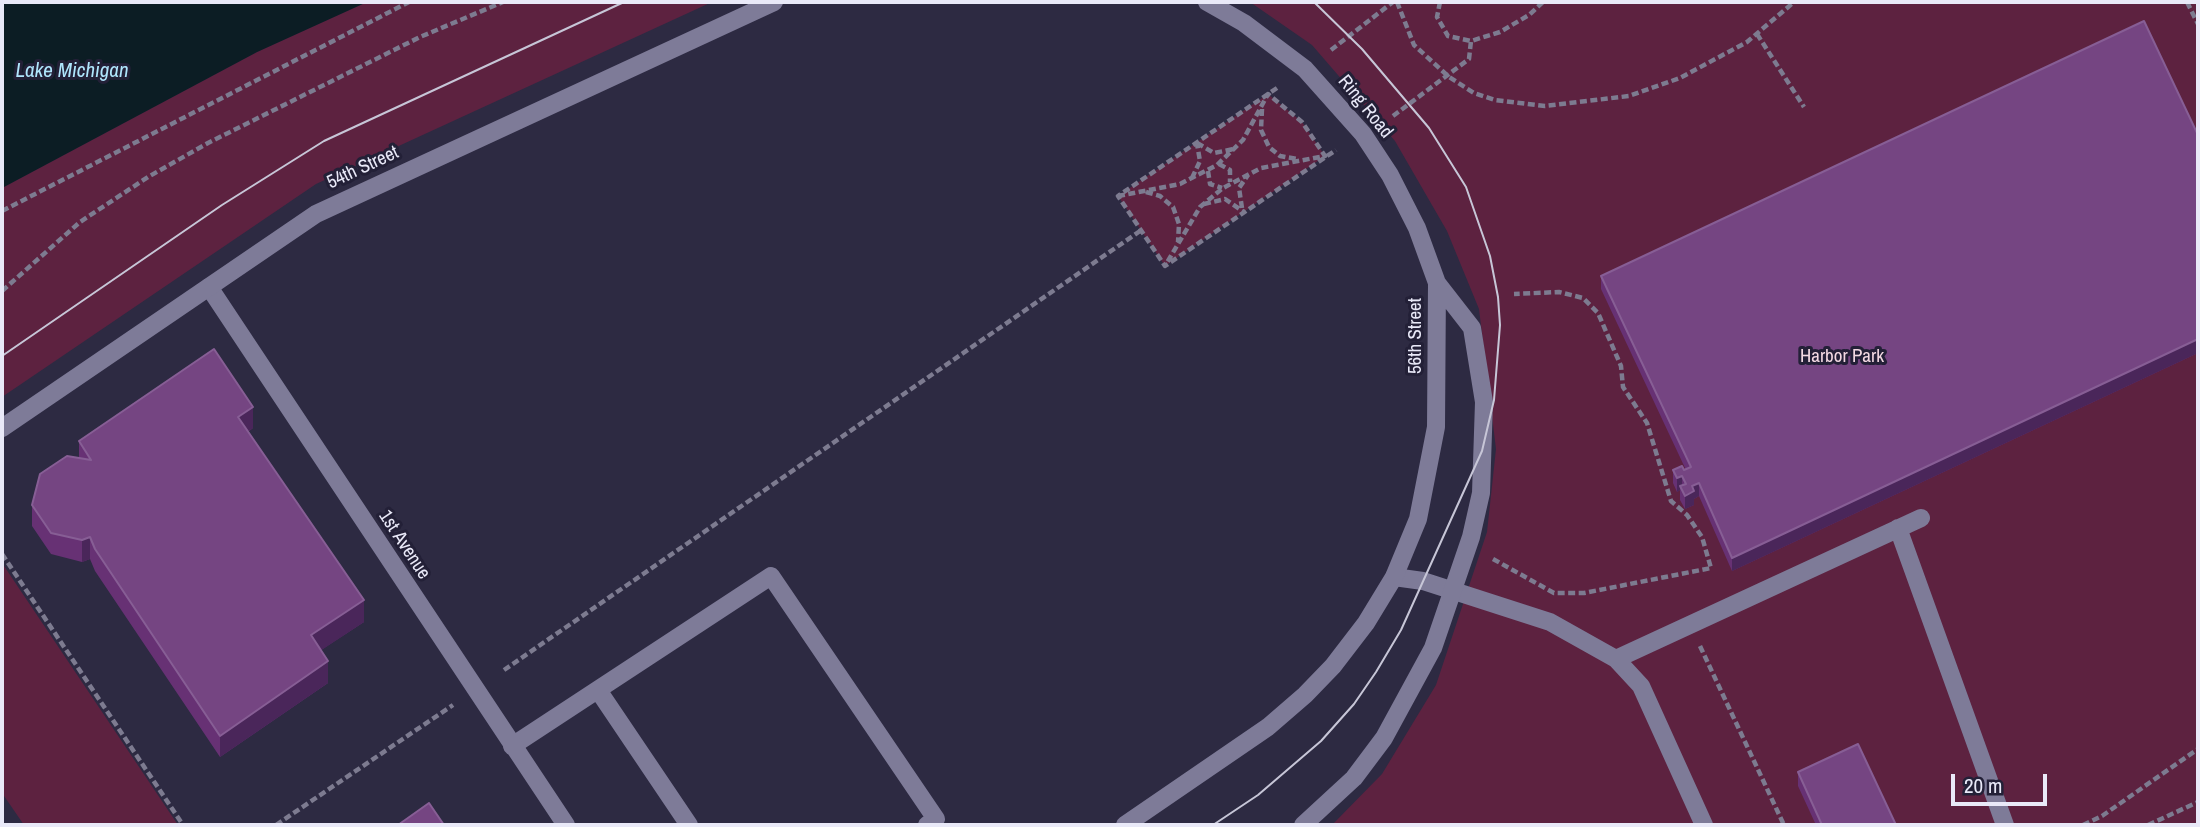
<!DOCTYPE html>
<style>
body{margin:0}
#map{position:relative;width:2200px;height:827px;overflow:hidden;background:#2d2a42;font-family:"Archivo Narrow",sans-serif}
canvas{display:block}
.frame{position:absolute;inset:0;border:4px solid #e9e9f8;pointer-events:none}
.scale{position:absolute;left:1951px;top:774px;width:96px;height:32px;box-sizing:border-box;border:4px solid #e9e9f8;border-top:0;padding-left:9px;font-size:21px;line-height:24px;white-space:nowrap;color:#e9e9f8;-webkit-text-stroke:5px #232037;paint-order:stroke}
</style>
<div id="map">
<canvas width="2200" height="827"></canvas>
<div class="frame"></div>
<div class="scale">20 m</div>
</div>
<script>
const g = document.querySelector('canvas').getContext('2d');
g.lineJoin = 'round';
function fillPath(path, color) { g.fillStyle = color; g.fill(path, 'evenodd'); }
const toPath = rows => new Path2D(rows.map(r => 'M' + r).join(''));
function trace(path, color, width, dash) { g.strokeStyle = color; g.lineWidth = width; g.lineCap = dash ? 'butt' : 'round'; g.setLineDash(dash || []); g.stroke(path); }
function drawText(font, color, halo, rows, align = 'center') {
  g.font = font + ' "Archivo Narrow",sans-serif'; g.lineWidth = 6; g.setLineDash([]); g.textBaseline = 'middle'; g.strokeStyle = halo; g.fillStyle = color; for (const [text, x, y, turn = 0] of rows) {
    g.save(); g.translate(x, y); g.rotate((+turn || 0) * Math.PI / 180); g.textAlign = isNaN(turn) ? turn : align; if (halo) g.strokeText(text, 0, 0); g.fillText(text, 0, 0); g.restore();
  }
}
fillPath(toPath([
 [367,2,712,2,316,184,2,397,2,188,257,52],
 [1250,2,2198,2,2198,825,1332,825,1382,774,1436,685,1487,532,1496,449,1479,309,1447,231,1395,141,1312,45],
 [1268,94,1302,122,1325,156,1165,266,1118,196],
 [2,563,178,825,24,825,2,793]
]), '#5d2240');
fillPath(toPath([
 [2,2,367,2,257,52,2,188]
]), '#0c1d24');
trace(toPath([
 [1397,2,1414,45,1449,77,1474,93,1495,100,1545,106,1629,96,1680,78,1747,42,1794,2],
 [1440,2,1437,17,1448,36,1471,41],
 [2187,2,2198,24],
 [1757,34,1804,107],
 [1331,50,1393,2],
 [1277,88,1118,196,1165,266,1336,150],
 [1262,109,1261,130,1269,147,1280,156,1297,159],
 [1393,116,1469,59,1471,41,1500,32,1529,15,1543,2],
 [1197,143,1214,153,1234,149],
 [1219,164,1230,170,1230,182],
 [1208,171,1210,184,1222,188],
 [1192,178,1200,161,1197,144],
 [1146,192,1160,196,1173,207,1179,224,1178,242],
 [1118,196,1180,184,1217,165,1243,140,1268,94,1302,122,1325,156,1261,168,1223,188,1200,207,1165,266],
 [1204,204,1225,199,1244,212],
 [1242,208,1239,188,1248,175],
 [2,211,409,2],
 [2,291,80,222,148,177,208,143,420,37,503,2],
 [2,554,183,825],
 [1493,559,1554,593,1584,593,1711,568,1702,537,1687,515,1671,501,1647,423,1623,387,1621,366,1598,313,1583,298,1559,292,1514,294],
 [1700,646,1784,825],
 [504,670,1140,231],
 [276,825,453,705],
 [2083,825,2102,816,2198,749],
 [2148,825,2198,802]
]), '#7d7b90', 4.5, [7, 3.5]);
trace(toPath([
 [1898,528,2005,825],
 [1394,577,1423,581,1550,622,1616,659,1641,686,1704,825],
 [1616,659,1921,518],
 [598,690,689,825],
 [512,746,771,576,936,819,927,825]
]), '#7e7b98', 18);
trace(toPath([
 [209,287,566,825]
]), '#7e7b98', 18);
trace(toPath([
 [1207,2,1244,23,1305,69,1363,134,1390,175,1417,228,1437,283,1472,328,1484,402,1481,493,1471,537,1433,648,1384,738,1354,778,1303,825],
 [2,428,316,214,774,2],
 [1125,825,1268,727,1305,695,1333,666,1366,623,1394,577,1418,519,1436,427,1437,283]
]), '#7e7b98', 18);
trace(toPath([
 [2,356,222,205,324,141,624,2],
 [1213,825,1258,795,1321,741,1354,704,1376,672,1401,630,1482,451,1494,400,1500,325,1498,297,1490,256,1466,187,1429,128,1362,49,1314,2]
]), '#c7c6d7', 2);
fillPath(toPath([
 [2198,135,2198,353,1732,571,1699,496,1694,499,1694,505,1685,509,1680,500,1680,490,1677,492,1673,483,1673,470,1686,470,1601,289,1601,276],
 [253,428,248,432,364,622,321,650,328,683,220,757,95,571,90,559,82,562,51,554,32,526,32,505,79,458,79,441],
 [1798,772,1896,825,1816,825,1798,786]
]), '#673174');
fillPath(toPath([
 [2198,339,2198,353,1732,571,1732,558],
 [253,407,253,428,238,439,238,417],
 [1682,476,1682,490,1680,486,1680,490,1677,492,1677,478],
 [1699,483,1699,496,1694,499,1694,505,1685,509,1685,496,1692,486],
 [90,537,90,559,82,562,82,540],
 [364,600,364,622,311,657,311,635],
 [328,661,328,683,220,757,220,736]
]), '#4a265a');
const building = toPath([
 [2144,21,2198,135,2198,339,1732,558,1699,483,1692,486,1694,491,1685,496,1680,486,1686,484,1682,476,1677,478,1673,470,1682,466,1684,470,1691,467,1601,276,2144,21],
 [214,349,253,407,238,417,364,600,311,635,328,661,220,736,95,549,90,537,82,540,51,533,32,505,40,474,67,456,91,460,79,441,214,349],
 [1858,744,1896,825,1822,825,1798,772,1858,744],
 [429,803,444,825,398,825,429,803]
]);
fillPath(building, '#754582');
trace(building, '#875e95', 2);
drawText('19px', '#e9e9f8', '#232037', [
 ["Ring Road",1365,107,51],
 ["54th Street",363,168,-25],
 ["56th Street",1416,336,-90],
 ["1st Avenue",404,545,57]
]);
drawText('19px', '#f3d9e3', '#232037', [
 ["Harbor Park",1842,357]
]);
drawText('italic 21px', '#b0e6fd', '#232037', [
 ["Lake Michigan",72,71]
]);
</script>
